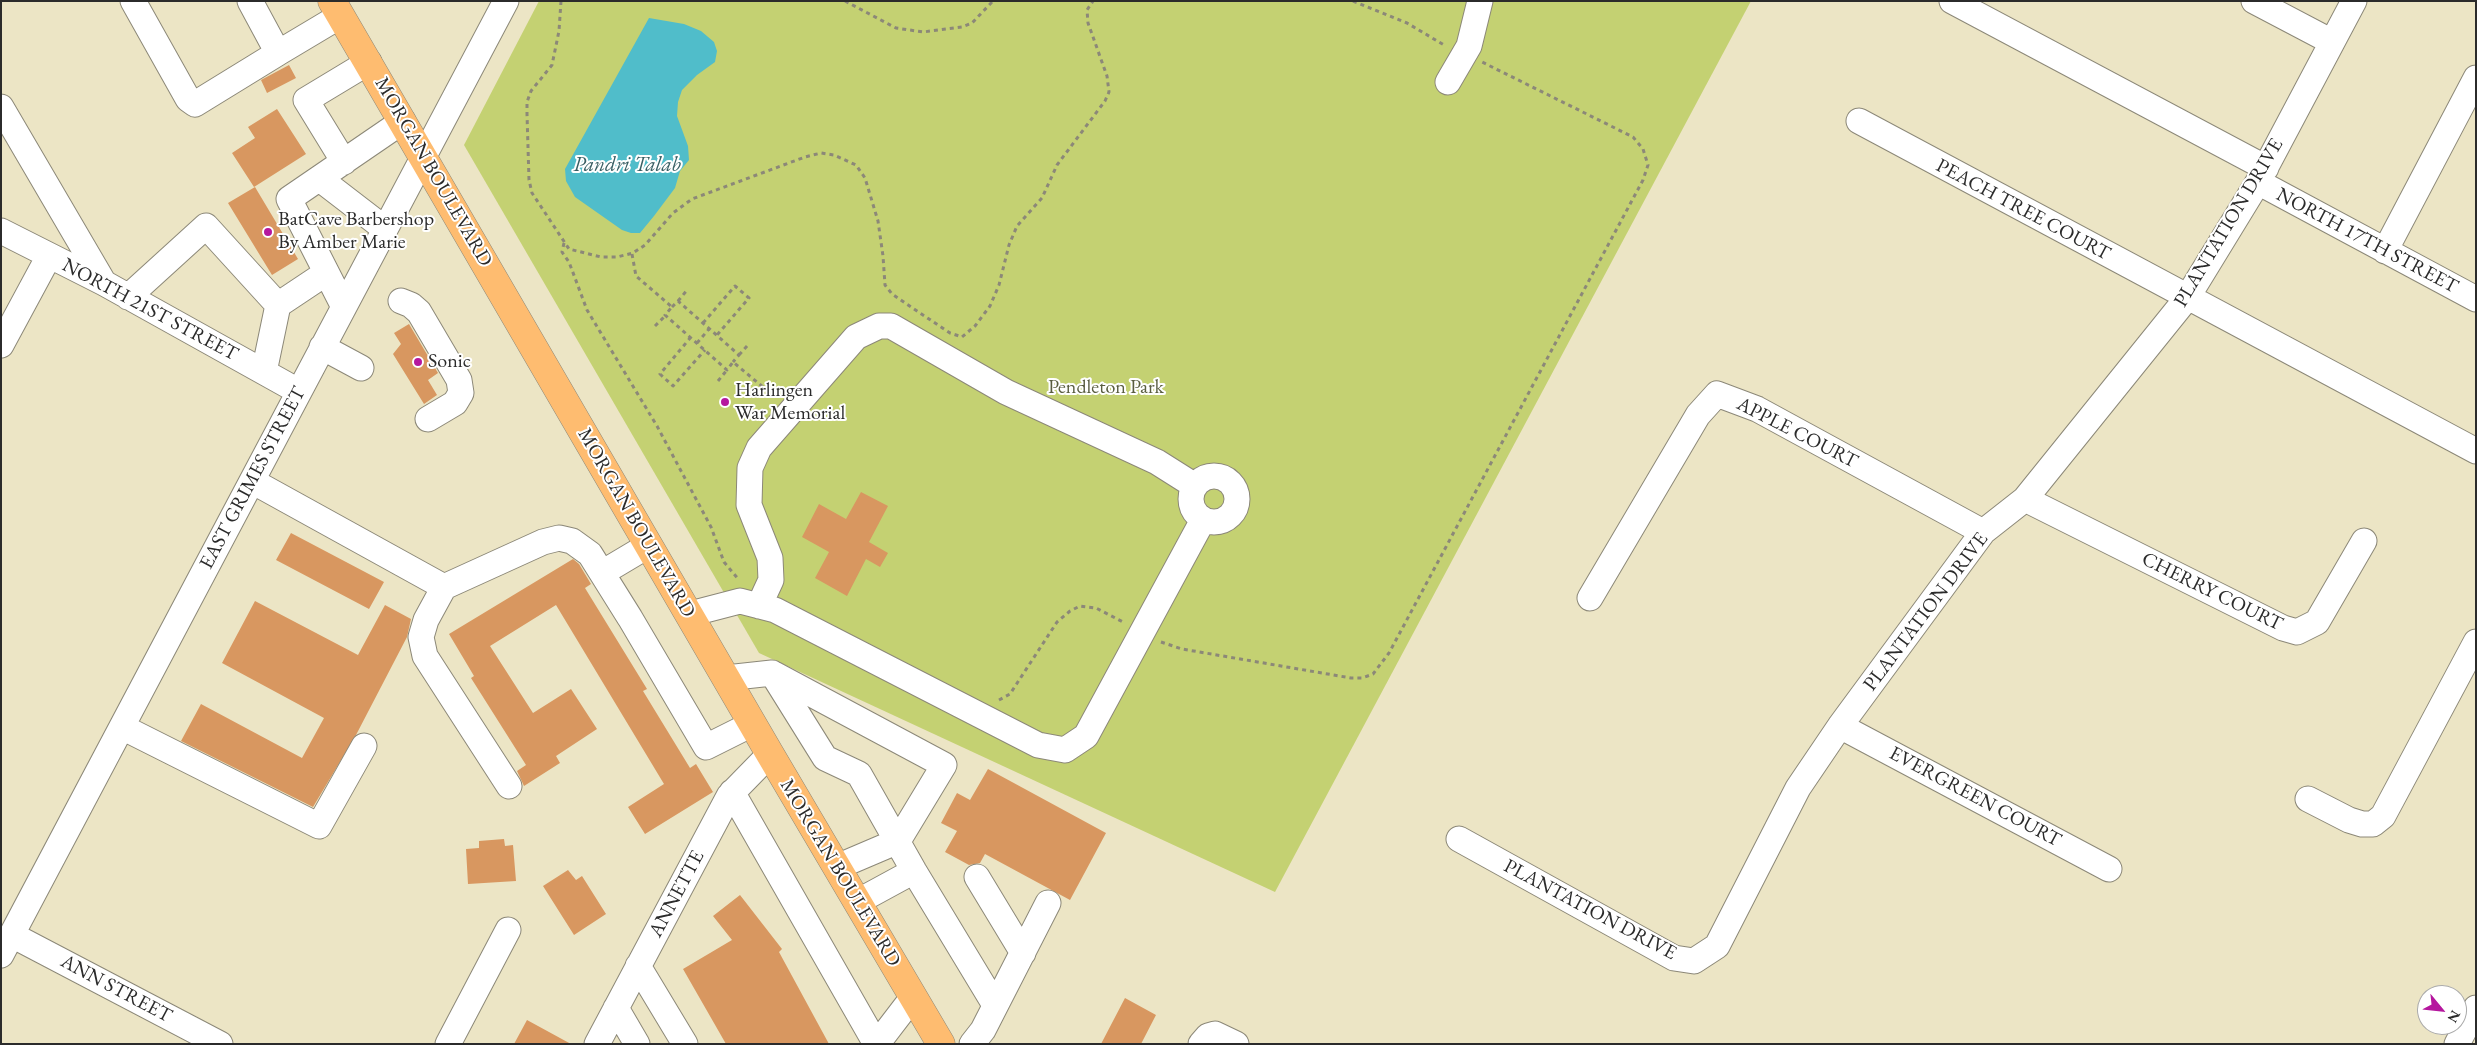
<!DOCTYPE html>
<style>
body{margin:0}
#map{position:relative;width:2477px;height:1045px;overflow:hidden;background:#ece5c5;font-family:"EB Garamond",serif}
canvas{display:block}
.frame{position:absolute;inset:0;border:2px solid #2b2b2b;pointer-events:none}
.north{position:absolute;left:2417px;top:985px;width:50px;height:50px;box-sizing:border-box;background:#fff;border:1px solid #aaa;border-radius:50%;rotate:118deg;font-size:14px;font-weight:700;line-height:20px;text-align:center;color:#2b2b2b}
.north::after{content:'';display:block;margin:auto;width:18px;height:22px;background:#b5179e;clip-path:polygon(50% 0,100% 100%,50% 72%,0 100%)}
</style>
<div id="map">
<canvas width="2477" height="1045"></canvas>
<div class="frame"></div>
<div class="north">N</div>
</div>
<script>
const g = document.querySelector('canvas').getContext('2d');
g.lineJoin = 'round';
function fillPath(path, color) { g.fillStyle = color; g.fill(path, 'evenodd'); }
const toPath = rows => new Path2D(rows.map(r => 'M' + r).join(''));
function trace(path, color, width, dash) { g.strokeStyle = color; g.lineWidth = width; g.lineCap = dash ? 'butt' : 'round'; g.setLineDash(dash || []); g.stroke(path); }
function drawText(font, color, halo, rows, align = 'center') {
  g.font = font + ' "EB Garamond",serif'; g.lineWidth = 4; g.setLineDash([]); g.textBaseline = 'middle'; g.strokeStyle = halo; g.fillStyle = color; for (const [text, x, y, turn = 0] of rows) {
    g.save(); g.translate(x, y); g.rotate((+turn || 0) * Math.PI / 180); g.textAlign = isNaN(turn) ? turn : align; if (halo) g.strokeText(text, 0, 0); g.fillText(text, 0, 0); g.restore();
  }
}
fillPath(toPath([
 [539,1,1751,1,1275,892,759,653,464,145]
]), '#c4d172');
fillPath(toPath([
 [649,18,684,24,701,31,714,42,717,51,715,62,697,75,682,90,678,102,677,116,688,146,689,160,680,171,675,188,654,216,640,233,631,233,622,230,575,197,566,181,565,169]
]), '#50bdca');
fillPath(toPath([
 [289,65,296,78,267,93,261,80],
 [277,109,306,154,254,187,232,153,255,138,248,127],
 [255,187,298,259,272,275,228,203],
 [409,324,438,373,428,380,437,395,424,404,393,354,401,344,394,333],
 [861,492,888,506,869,542,888,553,880,567,866,559,847,596,815,578,829,552,802,537,819,504,846,519],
 [291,533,384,582,369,609,276,560],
 [573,559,579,564,591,584,585,588,647,689,643,691,690,768,696,764,713,792,645,834,628,807,664,784,556,605,490,646,533,713,571,689,597,729,556,756,560,763,524,786,517,771,526,765,471,678,474,676,449,634],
 [255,601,358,655,385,605,411,619,407,637,356,735,313,807,181,741,201,704,302,758,324,718,222,663],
 [988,769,1106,833,1070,900,985,854,980,863,969,865,945,852,957,831,941,823,957,793,970,800],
 [504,839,505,846,513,845,516,881,468,884,466,849,479,848,479,841],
 [568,870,576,880,582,876,606,914,574,935,543,886],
 [740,895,782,949,779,952,829,1044,726,1044,683,969,732,940,713,916],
 [1125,998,1156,1015,1141,1044,1101,1044],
 [527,1020,571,1044,514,1044]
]), '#d89760');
const minor = toPath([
 [133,1,188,99,195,104,278,53,250,1],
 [1952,1,2266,168],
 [2254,1,2332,42],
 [278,53,340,16],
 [1448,82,1469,46,1480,1],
 [1,107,104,283],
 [1859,121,2476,451],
 [344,162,306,100,369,62],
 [320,179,385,229],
 [2258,182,2476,299],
 [1,231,104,283,298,391],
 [2385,251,2476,78],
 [128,297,206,226,278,305,264,372],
 [401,301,411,305,419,312,459,380,461,393,455,403,428,419],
 [278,305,326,273],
 [344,307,289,199,403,121],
 [1,345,49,256],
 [322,347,361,368],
 '1191 499a23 23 0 1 1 46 0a23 23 0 1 1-46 0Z',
 [252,481,444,587],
 [2025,499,2283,628,2297,632,2317,622,2364,541],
 [602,573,649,545],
 [1590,598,1698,415,1717,394,1757,409,1983,532],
 [759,606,771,580,770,558,749,505,750,468,759,448,856,337,879,326,891,326,1006,392,1157,462,1195,486],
 [690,614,740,601,775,610,1038,745,1065,750,1086,736,1203,520],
 [774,674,944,765,898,841,837,867],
 [726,678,772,673,825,758,859,774,914,871,995,1005],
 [1840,726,2109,869],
 [122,727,319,826,364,746],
 [509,786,425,656,421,637,426,620,444,587,543,542,559,538,572,541,590,554,630,618,706,747,752,724],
 [732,792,876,1044],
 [2308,799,2349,820,2362,824,2373,824,2383,816,2476,642],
 [1459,839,1674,958,1694,961,1717,946,1798,788,1840,726,1983,532,2025,499,2187,298,2258,182,2354,1],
 [977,877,1023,953],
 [857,902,914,871],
 [12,935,220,1044],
 [1,955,506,1],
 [638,966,685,1044],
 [616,1008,637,1044],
 [448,1044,508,930],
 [597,1044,729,796,770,754],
 [877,1044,913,997],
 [972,1044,983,1030,1048,903],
 [1201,1044,1208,1036,1215,1034,1236,1044],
 [2457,1044,2476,1008]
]);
const major = toPath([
 [332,1,770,754,941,1044]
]);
trace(minor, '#8c8878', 27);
trace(major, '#8c8878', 29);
trace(toPath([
 [561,1,559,31,552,65,531,91,527,102,527,114,529,180,532,193,569,249,601,257,617,257,633,253,645,245,673,213,692,199,805,157,821,153,834,155,856,165,865,178,878,221,883,256,885,285,892,294,914,309,950,333,962,337,975,326,990,306,999,285,1009,245,1017,226,1042,198,1057,165,1105,101,1109,92,1107,76,1088,23,1087,10,1093,1],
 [845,1,896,28,923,32,962,27,972,23,993,1],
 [1353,1,1407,23,1444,45],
 [564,243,562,252,569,262,587,310,657,426,711,527,724,562,739,580],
 [632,254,636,276,672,307,665,315,727,370,733,362,769,392],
 [678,301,688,289],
 [672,307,678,301,739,355,733,362],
 [703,323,735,286,749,298,717,335],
 [655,326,666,315],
 [691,337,660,374,673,386,705,350],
 [697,343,709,329],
 [739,355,748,345],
 [718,381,727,370],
 [1161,642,1182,649,1351,678,1362,678,1373,674,1389,653,1643,180,1648,165,1643,149,1633,137,1482,62],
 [999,700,1010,694,1057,622,1070,611,1080,606,1096,608,1125,623]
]), '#8c8878', 3, [4, 4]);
trace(minor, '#fff', 25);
trace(major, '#febc70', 28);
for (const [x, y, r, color] of [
 [268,232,5,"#b5179e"],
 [418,362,5,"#b5179e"],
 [725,402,5,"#b5179e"]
]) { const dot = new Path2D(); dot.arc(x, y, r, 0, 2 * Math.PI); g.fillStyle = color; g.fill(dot); trace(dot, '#fff', 2); }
drawText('20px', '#2b2b2b', '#fff', [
 ["MORGAN BOULEVARD",433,172,60],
 ["PEACH TREE COURT",2023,210,28],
 ["PLANTATION DRIVE",2229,223,-59],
 ["NORTH 17TH STREET",2367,241,28],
 ["NORTH 21ST STREET",150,310,28],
 ["APPLE COURT",1797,433,27],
 ["EAST GRIMES STREET",253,478,-62],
 ["MORGAN BOULEVARD",636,523,60],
 ["CHERRY COURT",2212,592,26],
 ["PLANTATION DRIVE",1926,612,-53],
 ["EVERGREEN COURT",1975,797,28],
 ["MORGAN BOULEVARD",840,873,59],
 ["ANNETTE",677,894,-62],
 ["PLANTATION DRIVE",1590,910,28],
 ["ANN STREET",116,989,28]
]);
drawText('20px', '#2b2b2b', '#fff', [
 ["BatCave Barbershop",278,220],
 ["By Amber Marie",278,243],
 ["Sonic",428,362],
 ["Harlingen",735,391],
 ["War Memorial",735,414]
], 'left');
drawText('20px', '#595d40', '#fff', [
 ["Pendleton Park",1106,388]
]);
drawText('italic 21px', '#385e63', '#fff', [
 ["Pandri Talab",627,165]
]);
</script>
